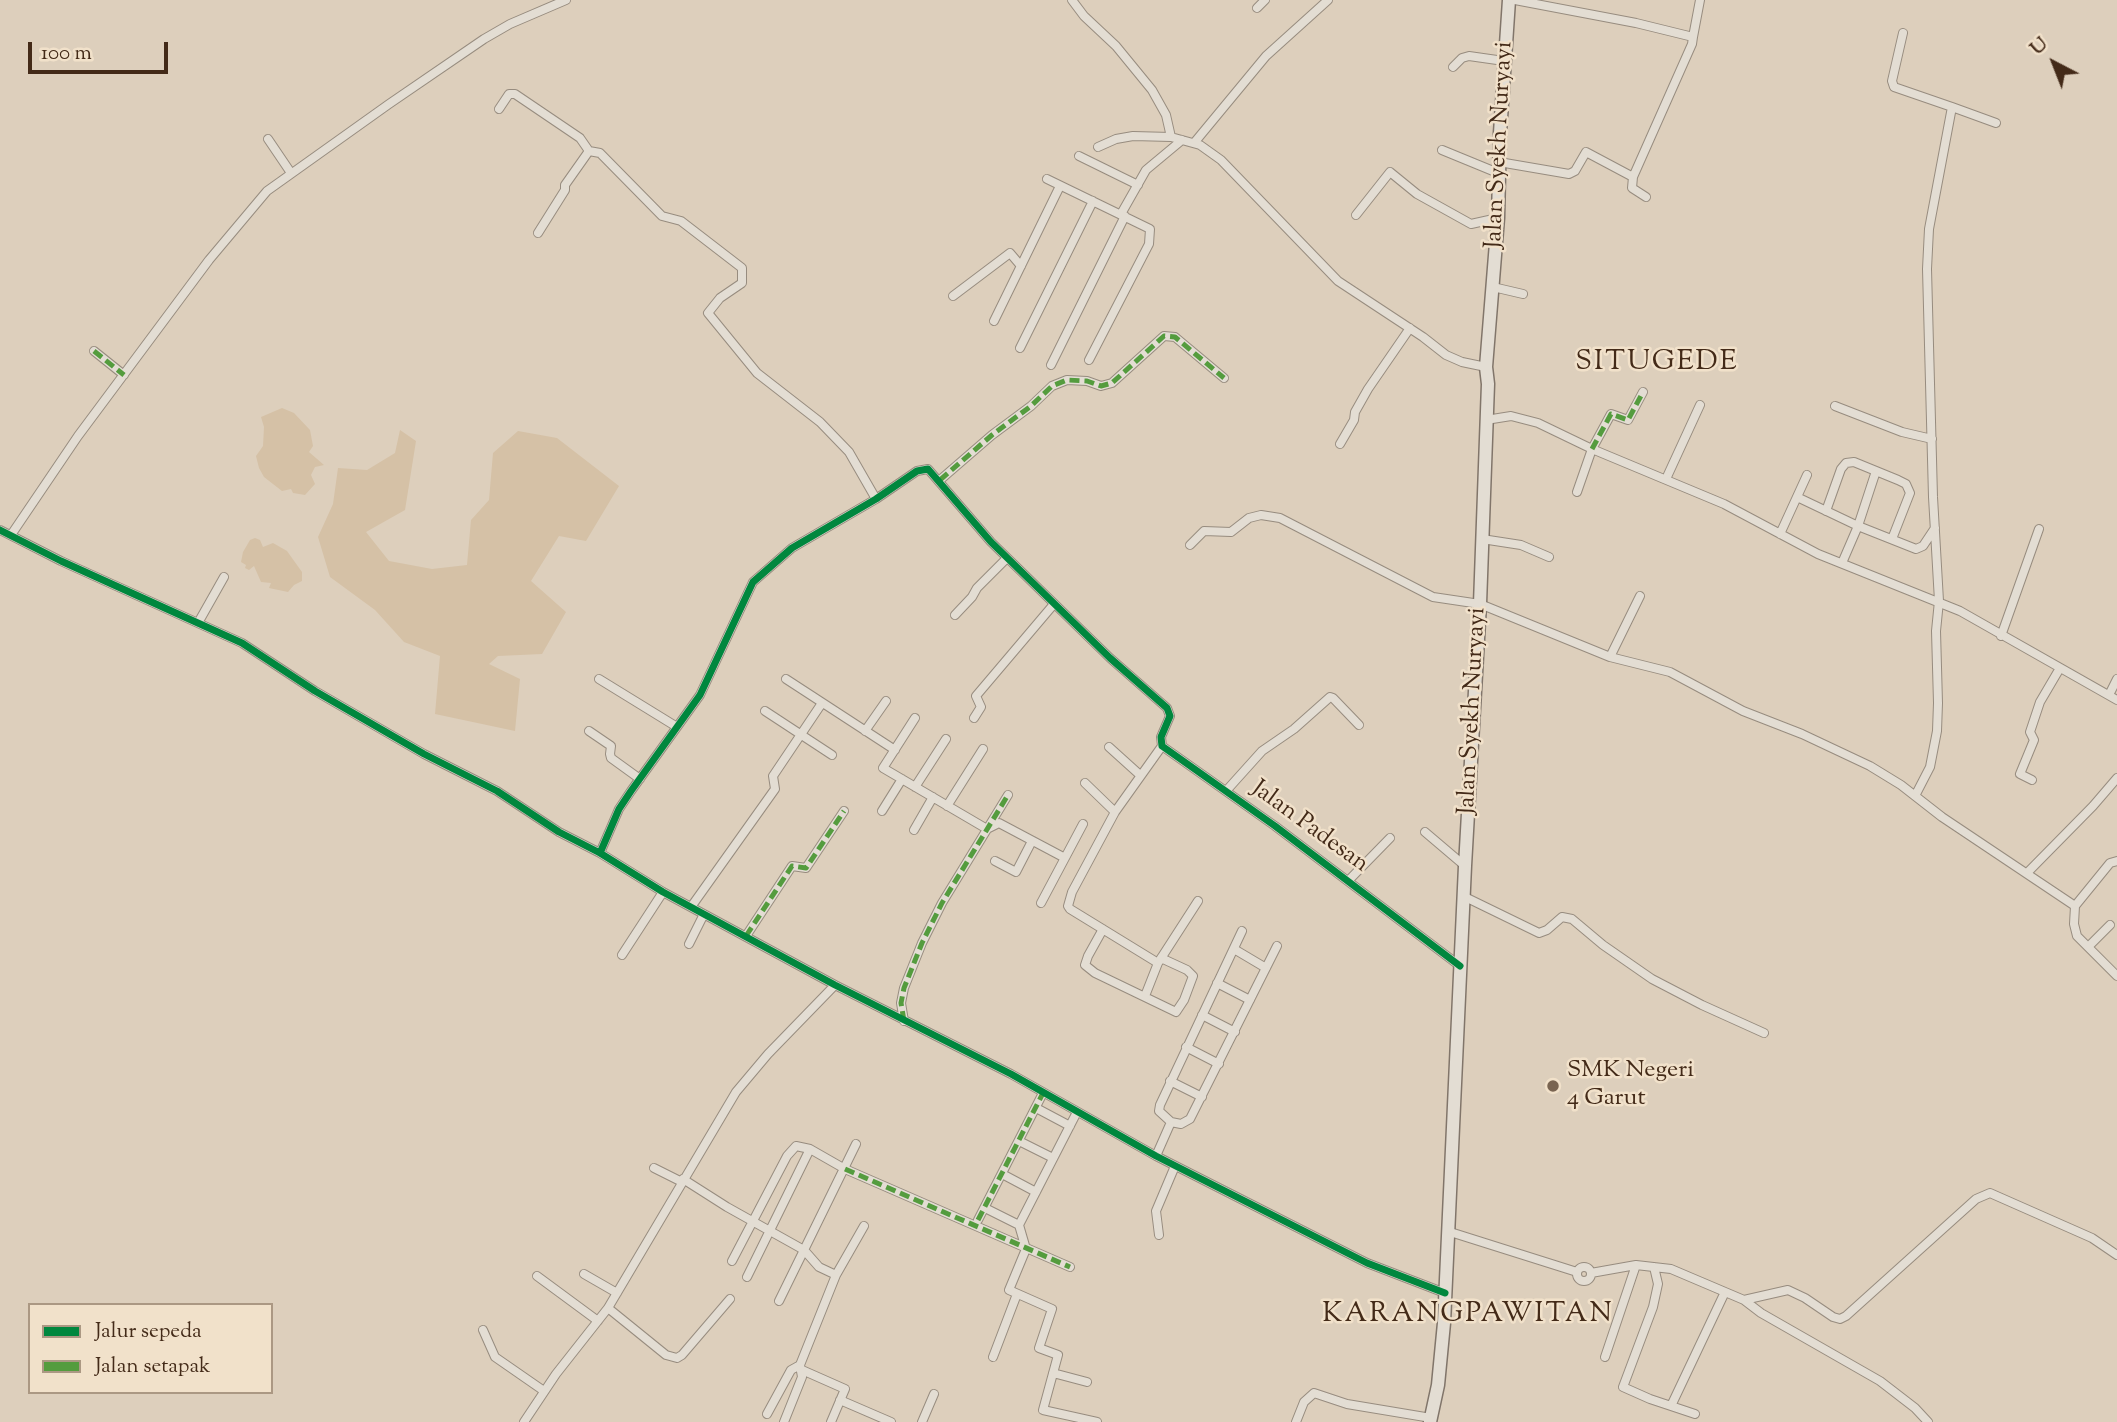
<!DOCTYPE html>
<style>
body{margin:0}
#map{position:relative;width:2117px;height:1422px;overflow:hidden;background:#ddcfbc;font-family:"Sorts Mill Goudy",serif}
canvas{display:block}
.legend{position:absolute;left:28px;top:1303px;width:245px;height:91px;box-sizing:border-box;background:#f1e1ca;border:2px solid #ab9883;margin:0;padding:9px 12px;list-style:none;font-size:21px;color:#432a18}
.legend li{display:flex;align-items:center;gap:14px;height:35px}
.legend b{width:35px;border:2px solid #ab9883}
.north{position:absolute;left:2019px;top:28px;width:70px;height:70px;-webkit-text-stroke:5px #f1e1ca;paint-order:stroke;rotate:318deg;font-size:19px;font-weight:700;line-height:28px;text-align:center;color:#432a18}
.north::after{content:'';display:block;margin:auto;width:24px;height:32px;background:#432a18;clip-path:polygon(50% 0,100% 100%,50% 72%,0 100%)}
.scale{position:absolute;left:28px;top:42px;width:140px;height:32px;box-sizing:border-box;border:4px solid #432a18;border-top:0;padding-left:9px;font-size:21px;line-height:24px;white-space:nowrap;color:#432a18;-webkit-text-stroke:5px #f1e1ca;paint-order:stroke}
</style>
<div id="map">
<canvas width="2117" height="1422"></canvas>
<ul class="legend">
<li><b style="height:9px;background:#00873e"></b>Jalur sepeda</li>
<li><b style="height:9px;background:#549c3e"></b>Jalan setapak</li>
</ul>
<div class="north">U</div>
<div class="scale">100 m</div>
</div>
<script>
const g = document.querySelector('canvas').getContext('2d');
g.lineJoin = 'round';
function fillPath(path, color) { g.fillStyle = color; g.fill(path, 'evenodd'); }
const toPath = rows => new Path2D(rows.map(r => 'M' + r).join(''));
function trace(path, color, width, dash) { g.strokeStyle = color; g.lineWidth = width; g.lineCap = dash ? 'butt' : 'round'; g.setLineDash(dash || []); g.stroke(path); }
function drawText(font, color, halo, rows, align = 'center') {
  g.font = font + ' "Sorts Mill Goudy",serif'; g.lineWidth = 5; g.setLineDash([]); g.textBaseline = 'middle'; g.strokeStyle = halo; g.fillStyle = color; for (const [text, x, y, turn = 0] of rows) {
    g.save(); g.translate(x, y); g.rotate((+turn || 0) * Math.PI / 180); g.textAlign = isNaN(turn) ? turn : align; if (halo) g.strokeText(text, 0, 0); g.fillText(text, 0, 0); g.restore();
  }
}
fillPath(toPath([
 [282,408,294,413,310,430,313,446,309,452,324,465,315,467,311,475,315,484,305,495,293,493,291,489,282,491,264,477,259,468,256,456,263,446,264,427,261,417],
 [400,430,416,441,405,510,366,532,389,561,432,569,467,565,471,520,489,500,493,453,518,431,557,438,619,486,586,541,559,536,531,581,566,612,542,654,498,656,489,664,520,679,515,731,435,714,440,656,404,642,375,610,330,577,318,537,333,504,338,468,367,470,395,453],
 [255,538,260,540,263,547,273,543,287,551,302,572,302,581,294,585,288,592,269,588,271,583,261,582,254,566,249,570,245,568,246,565,241,562,243,552,250,540]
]), '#d5c1a6');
const minor = toPath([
 [1072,0,1084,16,1116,46,1152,90,1166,115,1171,137],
 [1257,8,1265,0],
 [1903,33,1892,81,1894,87,1952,107],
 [1693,37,1700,0],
 [1453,67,1462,58,1469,56,1504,61],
 [499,109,509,94,515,94,580,138,589,151,600,153,662,216,681,221,742,268,742,283,720,298,708,313,757,373,820,422,849,452,876,499],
 [268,139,291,173],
 [1194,143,1266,56,1328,0],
 [1098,147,1116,139,1133,136,1171,137,1200,145,1221,160,1338,281,1423,337,1446,355,1462,362,1486,367],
 [1442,150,1498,173],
 [1079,156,1138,185],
 [1499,162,1569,174,1575,171,1586,152,1633,177,1692,44,1693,37,1636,23,1515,0],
 [1633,177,1632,188,1646,197],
 [1047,179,1150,229,1149,244,1089,360],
 [1121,214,1146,170,1182,140],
 [1356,215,1390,172,1417,194,1471,224,1498,218],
 [538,233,565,190,565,185,589,151],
 [1493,287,1523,294],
 [953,296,1010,253,1021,266],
 [994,321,1060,186],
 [1020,348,1093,201],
 [94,351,124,375],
 [1051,365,1125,216],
 [1835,406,1902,432,1932,439],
 [1486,420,1511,416,1538,423,1592,449,1724,504,1818,554,1960,611,2117,700],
 [1340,444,1354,420,1355,412,1368,389,1410,328],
 [1666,479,1700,405],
 [940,480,992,435,1031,406,1052,386,1067,380,1087,381,1101,386,1112,383,1164,336,1175,337,1224,378],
 [1577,492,1592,449,1611,414,1628,420,1643,392],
 [1797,497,1858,526,1916,549,1923,546,1935,528],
 [1826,511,1841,469,1846,463,1854,462,1898,480,1906,484,1910,493,1892,539],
 [0,530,61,561,242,643,315,691,424,754,497,791,559,832,600,853,663,892,835,985,1011,1074,1156,1156,1367,1263,1445,1293],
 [1780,534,1807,475],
 [11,535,78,436,209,260,267,191,389,104,484,39,510,24,566,0],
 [1482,539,1521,545,1549,557],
 [1190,545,1204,531,1231,532,1249,518,1261,515,1280,518,1433,597,1480,604,1610,657,1670,672,1743,711,1802,734,1870,766,1901,785,1942,817,2075,906,2074,924,2077,936,2117,976],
 [1842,563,1858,526,1876,471],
 [955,615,972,597,977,588,1007,558],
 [198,623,224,577],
 [2001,636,2039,529],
 [1610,657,1640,596],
 [599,679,677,727],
 [786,679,895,750],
 [2109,695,2117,679],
 [765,711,832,755],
 [915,718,883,768,987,829,999,823,1065,858],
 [974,718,981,707,976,696,1054,604],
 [589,731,611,746,610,754,611,758,640,779],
 [865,731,886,701],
 [1109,747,1140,775],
 [2032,780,2020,774,2034,740,2030,732,2040,702,2060,668],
 [1085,783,1115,812,1162,746],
 [915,787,946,739],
 [1226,791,1262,751,1294,729,1330,697,1333,698,1359,725],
 [1915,796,1930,767,1937,731,1938,703,1936,631,1939,601,1933,497,1927,269,1929,229,1952,107,1996,123],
 [947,806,983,749],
 [882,811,902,779],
 [1115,812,1072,892,1068,906,1070,909,1158,963],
 [914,830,933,797],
 [1425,832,1465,866],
 [600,853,619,809,631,791,700,695,753,582,792,548,876,499,917,471,928,469,991,542,1110,658,1167,708,1170,716,1161,737,1162,746,1275,826,1460,966],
 [995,861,1016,872,1032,841],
 [2028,872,2093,806,2117,778],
 [1348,881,1390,838],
 [1463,896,1539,933,1547,930,1562,917,1572,919,1603,945,1652,979,1702,1005,1764,1033],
 [1041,903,1083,824],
 [2075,906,2110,863,2117,861],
 [691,907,775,789,773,776,822,703],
 [1103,929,1088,956,1085,965,1095,973,1176,1012,1184,1000,1193,976,1187,970,1161,958],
 [746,936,792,866,806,868,844,811],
 [689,944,704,914],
 [2088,947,2110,925],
 [1234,949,1266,968],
 [622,955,663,892],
 [1217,983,1250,1000],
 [1145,996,1158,963,1198,901],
 [1202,1015,1235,1032],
 [904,1021,901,1003,904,988,922,943,942,903,1008,795],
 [1186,1047,1219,1064],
 [1170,1081,1202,1097],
 [1038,1109,1070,1126],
 [1077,1112,1019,1225,1026,1249,1009,1290,1052,1309,1039,1348,1058,1355,1043,1410,1097,1422],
 [1171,1122,1159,1111,1160,1105,1242,931],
 [1021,1142,1053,1158],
 [1156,1156,1171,1122,1181,1124,1190,1119,1277,946],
 [654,1168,682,1182],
 [1004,1175,1036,1192],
 [683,1179,727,1207,804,1250,819,1267,836,1275,800,1365,802,1377,784,1422],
 [987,1209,1019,1225],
 [978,1220,1043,1093],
 [1447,1231,1577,1272],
 [1159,1235,1156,1211,1175,1166],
 [732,1261,787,1156,796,1146,810,1149,845,1169,1070,1267],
 '1577 1274a7 7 0 1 1 14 0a7 7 0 1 1-14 0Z',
 [1654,1267,1658,1284,1653,1307,1623,1387,1650,1399,1671,1406,1725,1292],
 [1591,1273,1636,1265,1671,1269,1744,1300,1788,1290,1805,1298,1833,1317,1840,1319,1846,1316,1976,1199,1990,1193,2092,1238,2117,1255],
 [584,1274,617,1293],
 [836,1275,864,1226],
 [537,1276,598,1321],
 [747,1277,810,1149],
 [1744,1300,1761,1313,1880,1381,1915,1408,1928,1422],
 [779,1301,856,1144],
 [608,1308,666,1355,677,1358,682,1355,730,1299],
 [483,1330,495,1357,544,1391],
 [993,1357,1017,1294],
 [1605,1357,1636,1265],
 [802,1370,845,1389,831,1422],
 [1053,1373,1087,1382],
 [840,1400,891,1422],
 [1671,1406,1695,1414],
 [767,1414,791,1370,800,1365],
 [524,1422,556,1374,608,1308,736,1092,768,1054,835,985],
 [922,1422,934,1394],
 [1296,1422,1304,1402,1314,1393,1347,1404,1431,1418]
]);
const secondary = toPath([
 [1430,1422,1438,1385,1444,1323,1465,866,1480,604,1488,384,1486,367,1498,218,1500,133,1509,0]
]);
trace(minor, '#978c7f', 10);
trace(secondary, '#81756a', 15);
trace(minor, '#e3ddd3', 8);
trace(secondary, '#e3ddd3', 12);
trace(toPath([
 [94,351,124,375],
 [1592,449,1611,414,1628,420,1643,392],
 [940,480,992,435,1031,406,1052,386,1067,380,1087,381,1101,386,1112,383,1164,336,1175,337,1224,378],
 [746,936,792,866,806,868,844,811],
 [904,1021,901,1003,904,988,922,943,942,903,1008,795],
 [845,1169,1070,1267],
 [978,1220,1043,1093]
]), '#549c3e', 5, [10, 5]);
trace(toPath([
 [0,530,61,561,242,643,315,691,424,754,497,791,559,832,600,853,663,892,835,985,1011,1074,1156,1156,1367,1263,1445,1293],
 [600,853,619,809,631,791,700,695,753,582,792,548,876,499,917,471,928,469,991,542,1110,658,1167,708,1170,716,1161,737,1162,746,1275,826,1460,966]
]), '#00873e', 7);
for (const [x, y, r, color] of [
 [1553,1086,7,"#796451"]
]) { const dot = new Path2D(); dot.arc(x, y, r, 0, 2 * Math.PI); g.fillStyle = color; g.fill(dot); trace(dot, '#f1e1ca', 2.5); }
drawText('24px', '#432a18', '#f1e1ca', [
 ["Jalan Syekh Nuryayi",1501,145,-87],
 ["Jalan Syekh Nuryayi",1474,711,-87],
 ["Jalan Padesan",1309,828,36]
]);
drawText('24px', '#432a18', '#f1e1ca', [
 ["SMK Negeri",1567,1072],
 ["4 Garut",1567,1100]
], 'left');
g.letterSpacing = '2px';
drawText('28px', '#432a18', '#f1e1ca', [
 ["SITUGEDE",1657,364],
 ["KARANGPAWITAN",1468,1316]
]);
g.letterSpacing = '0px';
</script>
